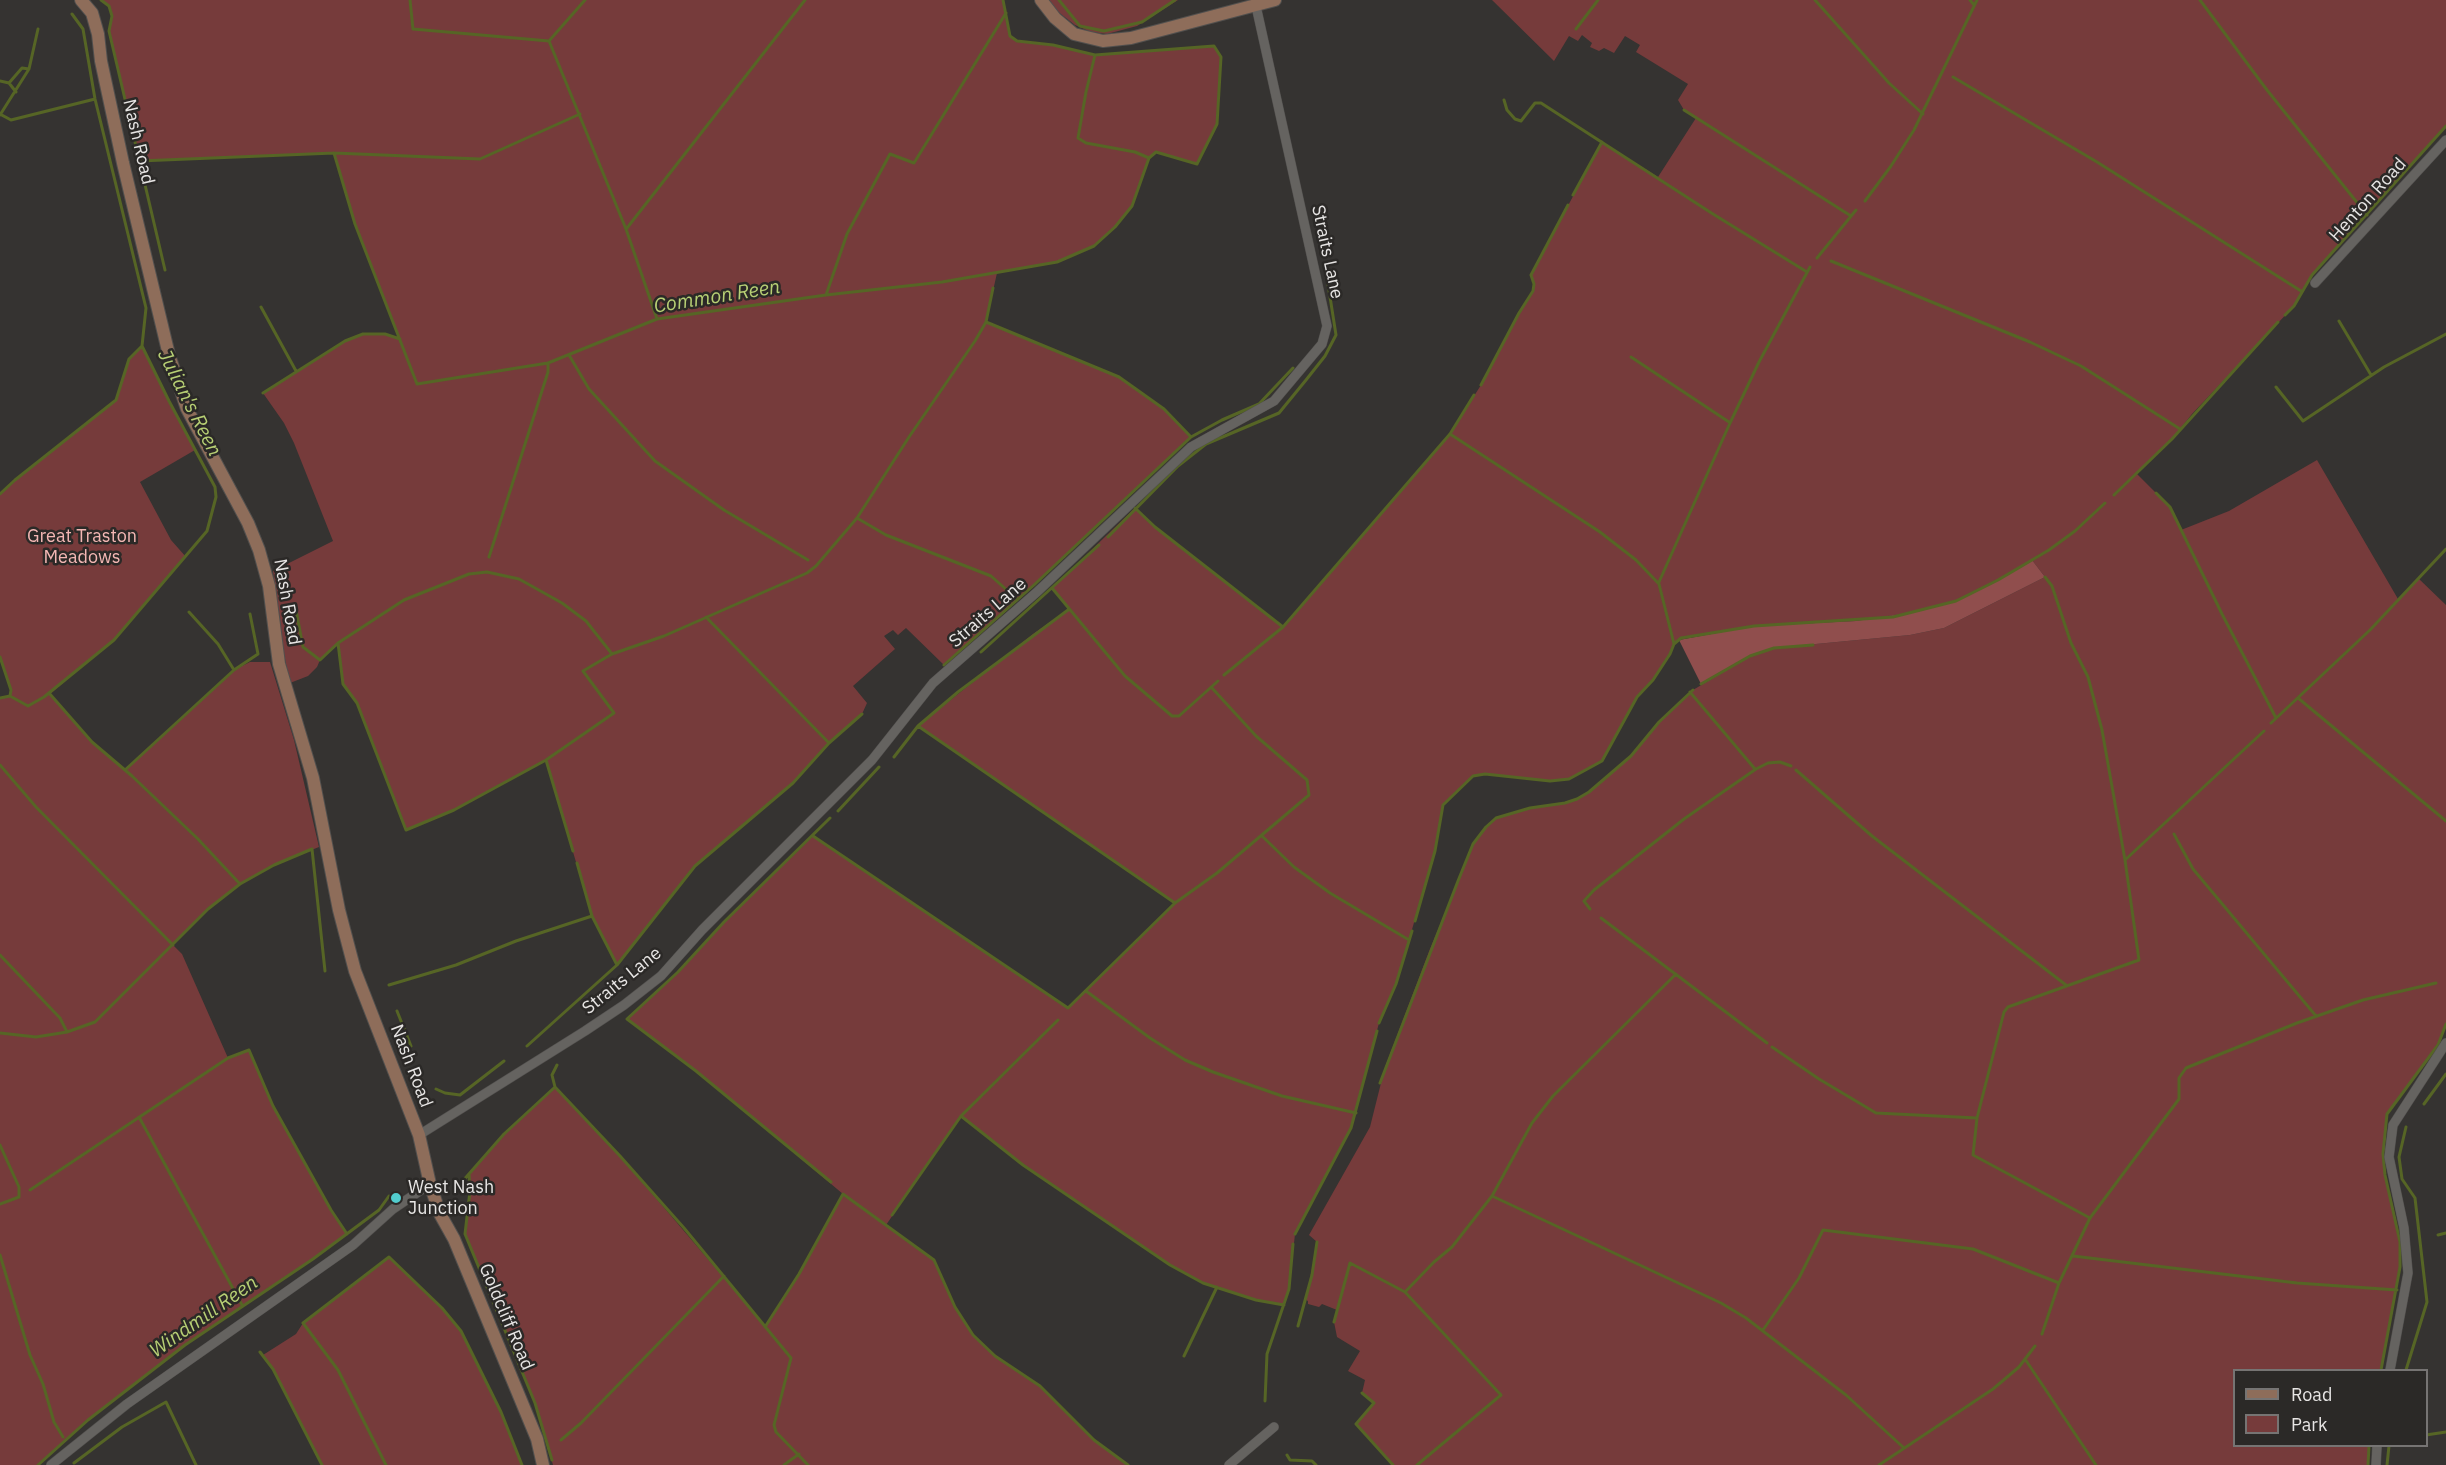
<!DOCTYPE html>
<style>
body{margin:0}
#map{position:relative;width:2446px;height:1465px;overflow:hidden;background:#353331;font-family:"IBM Plex Sans",sans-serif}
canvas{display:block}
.legend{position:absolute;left:2233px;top:1369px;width:195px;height:78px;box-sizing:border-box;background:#2b2927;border:2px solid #767473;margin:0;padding:8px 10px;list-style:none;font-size:18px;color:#e7e5e4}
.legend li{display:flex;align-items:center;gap:12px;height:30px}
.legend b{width:30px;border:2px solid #767473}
</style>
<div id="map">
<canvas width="2446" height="1465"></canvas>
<ul class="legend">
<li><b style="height:8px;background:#8e6d5a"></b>Road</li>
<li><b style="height:16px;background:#763b3b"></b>Park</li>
</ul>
</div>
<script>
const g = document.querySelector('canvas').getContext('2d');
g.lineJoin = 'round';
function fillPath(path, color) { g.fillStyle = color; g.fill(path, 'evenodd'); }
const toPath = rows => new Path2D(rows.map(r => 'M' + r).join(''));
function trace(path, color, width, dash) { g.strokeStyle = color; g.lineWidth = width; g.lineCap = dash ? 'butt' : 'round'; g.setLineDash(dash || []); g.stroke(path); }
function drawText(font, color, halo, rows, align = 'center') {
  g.font = font + ' "IBM Plex Sans",sans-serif'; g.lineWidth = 5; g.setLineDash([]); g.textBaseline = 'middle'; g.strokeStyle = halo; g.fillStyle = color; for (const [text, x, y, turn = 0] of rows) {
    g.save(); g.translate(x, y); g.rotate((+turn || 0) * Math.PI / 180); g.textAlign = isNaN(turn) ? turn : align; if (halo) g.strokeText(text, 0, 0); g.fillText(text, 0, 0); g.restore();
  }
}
fillPath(toPath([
 [101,0,1003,0,1010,36,1017,41,1053,45,1095,55,1214,46,1221,57,1217,124,1197,164,1156,152,1149,159,1132,206,1115,227,1094,246,1057,262,997,273,986,322,1119,377,1164,409,1191,437,1034,585,944,665,906,628,898,635,893,630,884,636,895,649,853,686,867,703,862,714,829,743,793,783,695,866,617,965,592,916,546,761,454,810,406,830,357,703,343,684,338,644,320,660,317,667,308,676,290,683,283,650,273,571,333,541,294,443,284,423,263,393,345,341,363,334,385,334,399,339,355,224,333,153,139,161,109,31,112,16,109,6],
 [1048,0,1178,0,1137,26,1107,34,1091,32,1075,25,1057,11],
 [1492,0,2446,0,2446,126,2312,275,2294,306,2192,414,2172,439,2137,474,2170,507,2181,530,2229,511,2317,460,2398,599,2418,578,2446,605,2446,1024,2438,1045,2387,1114,2383,1155,2385,1175,2400,1242,2400,1267,2381,1370,2234,1370,2234,1446,2369,1446,2368,1465,1393,1465,1356,1424,1374,1403,1362,1393,1365,1380,1348,1371,1360,1351,1337,1337,1334,1322,1337,1310,1322,1304,1319,1307,1308,1304,1308,1301,1306,1300,1317,1242,1309,1235,1370,1127,1385,1067,1430,949,1473,844,1486,827,1496,818,1530,808,1565,803,1577,799,1589,792,1631,756,1659,722,1693,690,1750,656,1774,648,1910,635,1944,628,2045,577,2032,560,1998,580,1956,601,1920,611,1856,621,1754,626,1681,638,1674,644,1670,654,1653,680,1637,697,1602,761,1569,779,1550,781,1485,774,1473,776,1443,805,1435,851,1396,984,1379,1023,1351,1128,1295,1234,1289,1289,1284,1305,1256,1300,1203,1283,1170,1265,1023,1165,961,1116,886,1225,934,1260,955,1307,973,1335,995,1356,1040,1386,1094,1440,1128,1465,553,1465,535,1403,465,1234,470,1191,469,1174,504,1134,555,1087,620,1156,765,1326,799,1274,843,1194,696,1071,627,1019,678,972,724,922,813,836,1068,1008,1175,903,918,726,1033,634,1069,609,1052,588,1135,508,1155,527,1284,627,1450,434,1481,385,1519,313,1533,291,1534,284,1531,275,1602,142,1658,177,1696,118,1684,110,1678,100,1688,84,1636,52,1640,45,1625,36,1614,53,1604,48,1599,51,1590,47,1592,43,1582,35,1578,41,1569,36,1554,61],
 [142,346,195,450,140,482,171,540,186,557,114,640,50,694,92,742,125,769,234,670,250,662,270,662,294,740,319,847,274,865,240,884,208,909,173,945,182,954,228,1058,249,1050,273,1106,331,1210,347,1234,313,1259,185,1345,88,1420,38,1465,0,1465,0,698,10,696,11,690,0,657,0,494,15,480,116,400,129,359],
 [389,1257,442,1308,461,1331,501,1412,522,1465,322,1465,273,1369,263,1355,296,1334,303,1323]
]), '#763b3b');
fillPath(toPath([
 [2032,560,2045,577,1944,628,1910,635,1774,648,1750,656,1701,684,1679,640,1754,626,1856,621,1920,611,1956,601,1998,580]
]), '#904e4d');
trace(toPath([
 [101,0,109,6,112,16,109,31,165,270],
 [410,0,413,29,549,41,626,229,657,319],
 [1059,0,1080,26,1104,31,1142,22,1175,0],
 [1815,0,1889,83,1923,114],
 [1970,0,1974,5],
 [2200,0,2267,90,2367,215],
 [1576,29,1598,0],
 [549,41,585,0],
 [1095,55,1086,92,1078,138,1086,143,1135,152,1149,158],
 [1953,77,2097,162,2301,291],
 [0,81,9,83,16,92],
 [9,83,22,68,29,69],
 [1504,100,1507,110,1515,119,1521,121,1535,103,1541,103,1713,214,1807,272],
 [1684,110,1851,216],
 [0,114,11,120,95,99],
 [0,115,29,69,38,29],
 [334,153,355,224,417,384,548,363,657,319,826,295,942,282,1057,262,1094,246,1115,227,1132,206,1149,158,1156,152,1197,164,1217,124,1221,57,1214,46,1095,55,1053,45,1017,41,1010,36,1003,0],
 [139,161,334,153,480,159,580,114],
 [1573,195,1602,142],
 [1865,201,1891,166,1914,130,1977,0],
 [627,228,805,0],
 [1817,258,1856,210],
 [1831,261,2030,342,2081,366,2180,429],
 [826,295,847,234,890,154,914,163,1006,13],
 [261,307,296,371],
 [2285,315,2294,306,2312,275,2446,126],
 [2339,321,2371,375],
 [986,322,1119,377,1164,409,1191,437],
 [569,355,589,389,655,461,724,510,808,560],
 [1631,357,1729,422],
 [1481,385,1519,313,1533,291,1534,284,1531,275,1568,205],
 [2276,387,2303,421,2384,367,2446,334],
 [263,393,345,341,363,334,385,334,400,339],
 [2156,493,2170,507,2222,614,2276,718],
 [0,494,15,480,116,400,129,359,142,346],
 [2114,495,2172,439,2278,322],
 [1135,508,1155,527,1283,627],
 [857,518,886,535,991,576,1017,599],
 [1108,537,1178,466,1206,444,1279,413,1306,380,1325,356,1336,335,1325,265],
 [489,557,548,372,548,364],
 [2045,577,2052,586,2071,643,2088,677,2102,730,2125,860,2139,960,2008,1007,2004,1012,1977,1118,1973,1155,2090,1218],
 [1659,582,1730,423,1759,362,1810,267],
 [1052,588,1125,676,1172,716,1179,716,1218,681],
 [296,610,303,647,320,660,338,643,404,600,469,574,487,572,519,579,562,603,586,621,612,654],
 [189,612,218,644,234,670],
 [706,617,829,743],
 [338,643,343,684,357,703,406,830,454,810,546,760,614,713,583,671,612,654,664,636,807,573,816,566,857,518,909,437,975,341,986,322,993,288],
 [1674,644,1681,638,1754,626,1893,617,1956,601,1998,580,2049,550,2075,531,2105,503],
 [981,652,1099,545],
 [0,657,11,690,10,696],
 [944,665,1034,585,1191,437,1222,420,1259,404,1293,368],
 [1224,675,1283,627,1450,434,1474,395],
 [1701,684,1750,656,1774,648,1813,645],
 [1690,692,1755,769],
 [49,693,92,742,132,776,198,839,240,884],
 [0,698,10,696,28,706,44,697,114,640,207,531,216,497,215,487,169,401,142,346,146,308,95,99,83,29,72,14],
 [2298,698,2446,821],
 [2271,723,2370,630,2446,549],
 [918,726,1175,903],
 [894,757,918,726,958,692,1068,610],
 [546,760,573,851],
 [0,765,36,807,173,945],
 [125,770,234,670,258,654,250,614],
 [1796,770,1872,836,2066,985],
 [838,811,879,767],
 [830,818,724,922,678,972,627,1019,696,1071,831,1182],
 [2174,834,2193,869,2316,1016],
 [813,836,1068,1008,1175,903,1217,873,1309,795,1307,780,1256,736,1212,688],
 [1262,836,1294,867,1330,893,1409,940],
 [2125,860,2264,731],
 [577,863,592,916,617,965],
 [1590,909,1584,901,1594,890,1684,819,1756,769,1768,763,1780,762,1791,766],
 [1601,918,1767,1043],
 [1415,921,1435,851,1443,805,1473,776,1485,774,1550,781,1569,779,1602,761,1637,697,1653,680,1670,654,1674,644,1659,584,1636,560,1600,532,1450,434],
 [0,955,60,1018,67,1032],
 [389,985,456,965,516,941,592,916],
 [1086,991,1150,1038,1185,1060,1213,1072,1282,1096,1356,1113],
 [397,1011,411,1046],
 [1379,1023,1396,984,1412,931],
 [0,1033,36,1037,67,1032,95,1022,208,909,240,884,274,865,312,849,325,971],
 [527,1046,617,965,695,866,793,783,829,743,862,714],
 [1772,1047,1819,1079,1876,1113,1977,1118],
 [557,1065,552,1075,555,1087,620,1156,684,1228,791,1358,774,1425,776,1432,808,1465],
 [1380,1083,1458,881,1473,844,1486,827,1496,818,1530,808,1565,803,1577,799,1589,792,1631,756,1659,722,1693,690],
 [436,1089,445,1093,460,1095,504,1061],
 [2424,1104,2446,1074],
 [961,1116,1023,1165,1170,1265,1203,1283,1256,1300,1284,1305],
 [139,1117,242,1305],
 [2406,1127,2399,1157,2402,1179,2415,1198,2427,1302,2406,1370],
 [0,1145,19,1187,19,1197,0,1204],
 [469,1174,470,1191,465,1234,535,1403,552,1460],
 [461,1183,504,1134,555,1087],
 [30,1190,228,1058,249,1050,273,1106,331,1210,347,1234],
 [1492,1196,1721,1303,1746,1318,1846,1395,1904,1448],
 [892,1215,961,1116,1058,1020],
 [1295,1234,1351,1128,1377,1031],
 [2438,1235,2446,1233],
 [0,1255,30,1355,43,1384,54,1422,63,1437],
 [2073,1256,2297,1283,2397,1290],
 [1405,1292,1434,1262,1452,1247,1492,1196,1532,1123,1553,1096,1676,974],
 [1334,1322,1350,1263,1405,1292,1501,1395,1417,1465],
 [1298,1326,1312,1275,1317,1242],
 [765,1327,799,1274,843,1194,934,1260,955,1307,973,1335,995,1356,1040,1386,1094,1440,1128,1465],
 [1763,1330,1799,1278,1823,1230,1973,1249,2059,1283],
 [2042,1334,2059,1283,2090,1218,2179,1099,2179,1078,2186,1068,2297,1023,2363,1000,2436,983],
 [260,1352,273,1369,322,1465],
 [1184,1356,1217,1287],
 [2025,1359,2096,1465],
 [2381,1370,2400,1267,2400,1242,2385,1175,2383,1154,2387,1114,2438,1045,2446,1024],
 [1362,1393,1374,1403,1356,1424,1393,1465],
 [1265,1401,1267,1354,1289,1289,1293,1244],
 [2426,1435,2446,1432],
 [561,1440,581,1423,724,1276],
 [1287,1455,1290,1460,1312,1461,1316,1465],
 [74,1463,122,1427,166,1402,196,1465],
 [38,1465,88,1420,185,1345,313,1259,379,1210,389,1196],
 [386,1465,338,1370,303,1323,389,1257,442,1308,461,1331,501,1412,522,1465],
 [784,1465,799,1454],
 [1879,1465,1993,1389,2019,1367,2035,1346],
 [2368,1465,2369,1446],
 [2387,1465,2389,1446]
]), '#566525', 3);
const street = toPath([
 [2315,283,2446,140],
 [419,1135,585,1031,624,1005,661,976,702,930,872,760,933,683,1037,592,1191,447,1274,401,1322,344,1327,326,1256,6],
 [2390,1370,2408,1273,2404,1228,2389,1157,2393,1125,2446,1043],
 [51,1465,127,1404,353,1245,393,1209,430,1184],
 [1229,1465,1274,1427],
 [2376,1465,2377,1446]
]);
const secondary = toPath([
 [81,0,92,13,98,34,101,61,123,163,169,355,187,409,248,523,259,550,269,586,279,664,313,778,339,910,355,971,419,1135,430,1184,440,1214,454,1239,537,1439,543,1465],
 [1041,0,1055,18,1074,34,1103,41,1131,38,1275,0]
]);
trace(street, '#52504e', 10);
trace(secondary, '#52504e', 14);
trace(street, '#656360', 9);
trace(secondary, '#8e6d5a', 12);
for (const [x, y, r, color] of [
 [396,1198,6,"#52cdce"]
]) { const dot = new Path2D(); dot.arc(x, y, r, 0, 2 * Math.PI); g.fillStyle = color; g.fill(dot); trace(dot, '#2b2927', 2); }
drawText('18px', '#e7e5e4', '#2b2927', [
 ["Nash Road",138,142,77],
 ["Henton Road",2368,200,-48],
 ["Straits Lane",1327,252,78],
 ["Nash Road",287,602,80],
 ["Straits Lane",988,613,-41],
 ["Straits Lane",622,981,-39],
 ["Nash Road",411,1066,69],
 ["Goldcliff Road",506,1317,67]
]);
drawText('18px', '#f4b7b4', '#2b2927', [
 ["Great Traston",82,537],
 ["Meadows",82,558]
]);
drawText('18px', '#e7e5e4', '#2b2927', [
 ["West Nash",408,1188],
 ["Junction",408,1209]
], 'left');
drawText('italic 20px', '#b7cf74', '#2b2927', [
 ["Common Reen",717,297,-9],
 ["Julian's Reen",189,403,63],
 ["Windmill Reen",204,1317,-35]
]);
</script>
